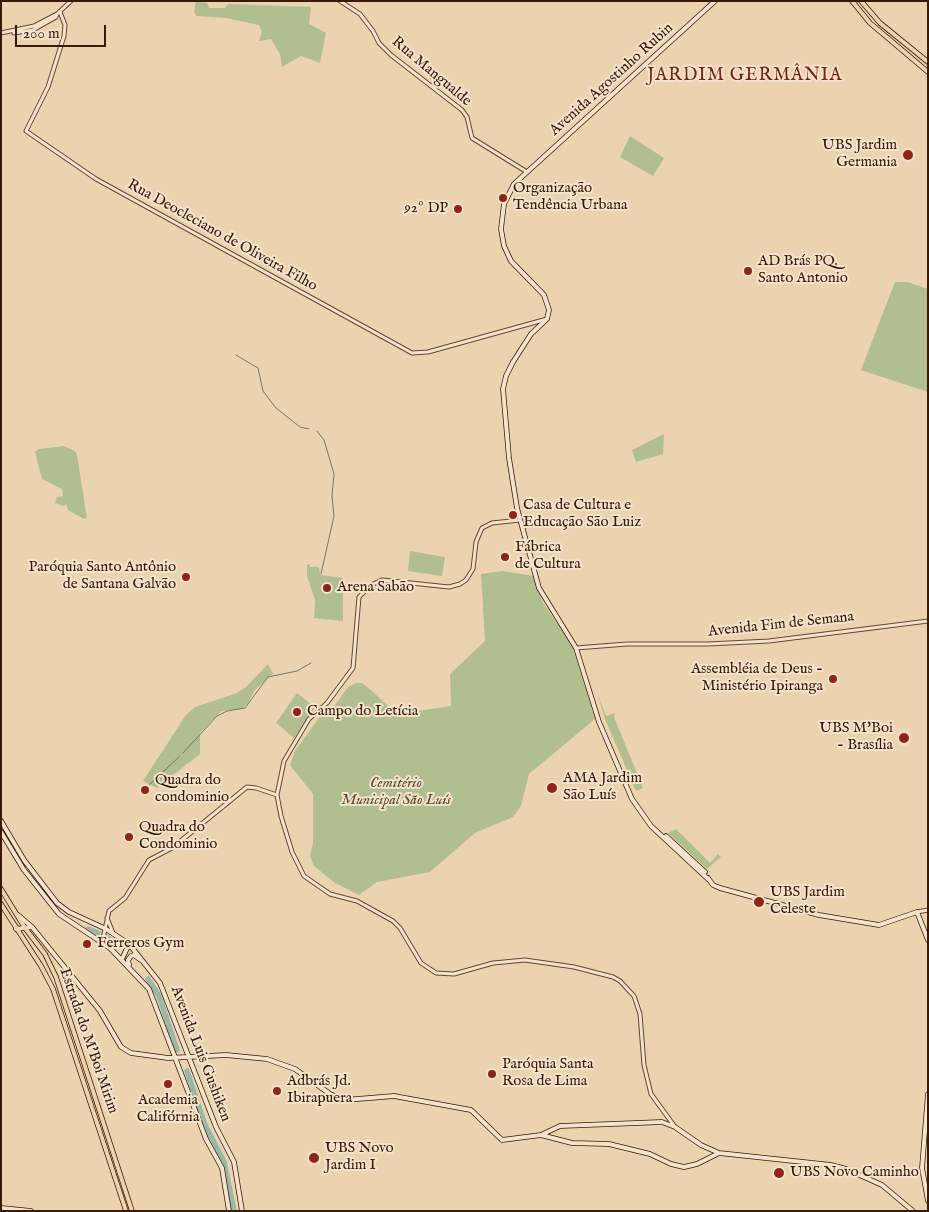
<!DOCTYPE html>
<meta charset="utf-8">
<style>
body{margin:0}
#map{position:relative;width:929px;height:1212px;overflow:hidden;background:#ecd3b0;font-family:"IM FELL English",serif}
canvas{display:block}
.frame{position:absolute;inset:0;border:2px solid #381a06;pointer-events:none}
.scale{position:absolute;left:15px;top:25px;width:91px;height:22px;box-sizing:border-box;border:2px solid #381a06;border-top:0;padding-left:6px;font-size:15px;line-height:18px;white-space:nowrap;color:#381a06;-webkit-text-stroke:4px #f3e2cc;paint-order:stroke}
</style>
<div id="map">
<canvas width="929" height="1212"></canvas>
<div class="frame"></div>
<div class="scale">200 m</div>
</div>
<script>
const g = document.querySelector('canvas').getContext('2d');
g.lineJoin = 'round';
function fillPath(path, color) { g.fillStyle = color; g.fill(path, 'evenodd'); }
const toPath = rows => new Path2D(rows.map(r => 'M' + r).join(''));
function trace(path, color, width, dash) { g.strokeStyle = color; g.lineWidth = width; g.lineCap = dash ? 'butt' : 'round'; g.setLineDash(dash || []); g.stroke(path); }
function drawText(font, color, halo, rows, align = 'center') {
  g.font = font + ' "IM FELL English",serif'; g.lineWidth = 4; g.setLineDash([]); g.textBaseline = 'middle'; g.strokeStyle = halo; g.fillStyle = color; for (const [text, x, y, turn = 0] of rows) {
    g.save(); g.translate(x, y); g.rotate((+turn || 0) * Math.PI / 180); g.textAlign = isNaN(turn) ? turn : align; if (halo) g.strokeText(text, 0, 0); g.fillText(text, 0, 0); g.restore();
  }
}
fillPath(toPath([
 [196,1,207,3,209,8,225,8,228,4,311,7,309,24,326,33,320,63,301,56,282,67,280,54,271,39,259,41,262,31,259,25,226,18,196,16,194,11],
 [630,136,664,158,653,176,620,157],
 [895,282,907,282,928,289,928,392,861,370],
 [664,434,663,454,636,462,632,450],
 [64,446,75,451,77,455,85,506,87,518,84,519,68,510,66,504,64,506,55,503,57,497,63,496,62,489,42,479,35,452,39,449],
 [410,551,445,557,442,576,408,571],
 [310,564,310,567,319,567,320,575,343,578,343,621,314,618,315,600,307,576,307,565],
 [502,571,534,576,543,603,572,645,595,719,529,774,521,806,513,817,475,833,430,872,377,882,359,895,335,883,314,866,310,856,313,843,313,794,290,765,295,751,318,719,333,708,348,687,356,683,362,683,371,690,389,707,410,712,451,706,450,674,485,641,481,574],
 [268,664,273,673,255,690,248,703,242,709,221,711,200,733,200,754,157,788,143,781,186,715,195,707,237,693,246,687],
 [597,692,606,716,615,713,614,717,643,788,636,791,605,719],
 [297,693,315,707,294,738,276,723],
 [676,829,710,863,718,854,721,857,707,869,668,833]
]), '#b1be90');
trace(toPath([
 [236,355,258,368,263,391,276,408,300,427,309,429],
 [317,431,324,440,334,474,332,496,334,516,321,574],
 [183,753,217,716,227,711,245,708,268,677,297,671,311,663],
 [149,785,180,756]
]), '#727967', 1);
trace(toPath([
 [88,929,98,933],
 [106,937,115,944],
 [148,979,159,996,177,1050],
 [187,1071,205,1125,224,1162,234,1211]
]), '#99b8a8', 5.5);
const tertiary = toPath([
 [340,1,360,14,373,31,379,43,391,55,462,110,467,117,472,138,527,172],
 [60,12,65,25,64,36,48,87,26,131,96,179,412,353,428,352,547,319],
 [1,33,34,26,57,14,71,1],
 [14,33,33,30,56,17,57,14],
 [520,520,492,523,482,528,476,542,473,569,466,580,460,584,449,587,382,580,371,585,359,597,353,668,327,703,309,719,284,761,277,795,281,816,292,852,304,876,330,894,357,901,393,921,400,928,421,963,436,973,454,974,493,963,525,960,574,967,613,977,620,981,634,996,640,1014,644,1065,651,1094,675,1127],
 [576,648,627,644,708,644,769,641,928,621],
 [917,912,928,910],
 [107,918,113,933],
 [102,943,109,911,125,898,149,860,172,848,247,787,256,788,277,795]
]);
const secondary = toPath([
 [1,821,24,860,57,903,69,912,106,929,129,944,160,983,216,1127,234,1162,242,1211],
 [1,832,24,870,59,914,110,948,149,989,206,1139,222,1168,229,1211],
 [666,836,705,872],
 [708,878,713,885,720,888,819,915,879,925,917,912,928,940],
 [708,879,651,826,632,799,599,722,576,648,539,588,517,508,509,458,503,389,506,376,513,362,531,334,547,319,549,310,544,295,511,261,504,246,501,229,504,204,514,184,715,1],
 [18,915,32,927,100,1011,121,1047,131,1053,168,1058,226,1055,267,1059,295,1069,330,1094,345,1100,394,1096,471,1110,502,1140,541,1135,572,1143,609,1144,650,1154,671,1164,684,1167,697,1164,719,1153],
 [16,929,32,927],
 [122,959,129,944],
 [129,965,128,960,131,956,134,955,141,960],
 [928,1094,922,1168,928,1201],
 [541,1135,560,1126,662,1122,675,1127,701,1145,719,1153,831,1165,846,1169,882,1185,913,1211],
 [1,1208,31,1211]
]);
const primary = toPath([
 [852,1,870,23,928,72],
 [861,1,880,23,928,62],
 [1,889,25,928,45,954,56,977,132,1211],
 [1,904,41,966,53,989,126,1211]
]);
trace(tertiary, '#654830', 5);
trace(secondary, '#381a06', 5.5);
trace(primary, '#381a06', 5.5);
trace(tertiary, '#f3e2cc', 3);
trace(secondary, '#f3e2cc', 4);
trace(primary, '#ecd3b0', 4);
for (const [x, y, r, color] of [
 [908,155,6,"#8f2418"],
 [503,198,5,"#8f2418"],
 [458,209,5,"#8f2418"],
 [748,271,5,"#8f2418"],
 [513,515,5,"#8f2418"],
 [505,557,5,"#8f2418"],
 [186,577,5,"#8f2418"],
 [327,588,5,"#8f2418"],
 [833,679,5,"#8f2418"],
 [297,712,5,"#8f2418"],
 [904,738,6,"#8f2418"],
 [552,788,6,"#8f2418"],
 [145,790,5,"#8f2418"],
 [129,837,5,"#8f2418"],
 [759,902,6,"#8f2418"],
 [87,944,5,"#8f2418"],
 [492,1074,5,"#8f2418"],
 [168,1084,5,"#8f2418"],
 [277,1091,5,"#8f2418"],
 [314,1158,6,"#8f2418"],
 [779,1173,6,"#8f2418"]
]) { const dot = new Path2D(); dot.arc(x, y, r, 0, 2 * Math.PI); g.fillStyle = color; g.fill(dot); trace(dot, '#f3e2cc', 2); }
drawText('15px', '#381a06', '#f3e2cc', [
 ["Rua Mangualde",431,72,40],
 ["Avenida Agostinho Rubin",612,80,-42],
 ["Rua Deocleciano de Oliveira Filho",222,236,29],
 ["Avenida Fim de Semana",781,625,-6],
 ["Estrada do M'Boi Mirim",88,1041,71],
 ["Avenida Luis Gushiken",200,1054,69]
]);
drawText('15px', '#381a06', '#f3e2cc', [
 ["UBS Jardim",897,146,"right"],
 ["Germania",897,163,"right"],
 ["Organização",513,189],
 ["Tendência Urbana",513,206],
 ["92º DP",448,209,"right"],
 ["AD Brás PQ.",758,262],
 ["Santo Antonio",758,279],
 ["Casa de Cultura e",523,506],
 ["Educação São Luiz",523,523],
 ["Fábrica",515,548],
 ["de Cultura",515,565],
 ["Paróquia Santo Antônio",176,568,"right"],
 ["de Santana Galvão",176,585,"right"],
 ["Arena Sabão",337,588],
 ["Assembléia de Deus -",823,670,"right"],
 ["Ministério Ipiranga",823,687,"right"],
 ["Campo do Letícia",307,712],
 ["UBS M'Boi",893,729,"right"],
 ["- Brasília",893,746,"right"],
 ["AMA Jardim",563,779],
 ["São Luís",563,796],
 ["Quadra do",155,781],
 ["condominio",155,798],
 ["Quadra do",139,828],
 ["Condominio",139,845],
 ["UBS Jardim",770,893],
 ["Celeste",770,910],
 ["Ferreros Gym",97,944],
 ["Paróquia Santa",502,1065],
 ["Rosa de Lima",502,1082],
 ["Adbrás Jd.",287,1082],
 ["Ibirapuera",287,1099],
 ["Academia",168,1101,"center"],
 ["Califórnia",168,1118,"center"],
 ["UBS Novo",325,1149],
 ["Jardim I",325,1166],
 ["UBS Novo Caminho",790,1173]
], 'left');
drawText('italic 15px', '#5c4b2f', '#f3e2cc', [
 ["Cemitério",396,784],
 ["Municipal São Luís",396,801]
]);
g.letterSpacing = '1px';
drawText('18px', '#7a1f14', '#f3e2cc', [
 ["JARDIM GERMÂNIA",745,76]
]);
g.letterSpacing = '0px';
</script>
